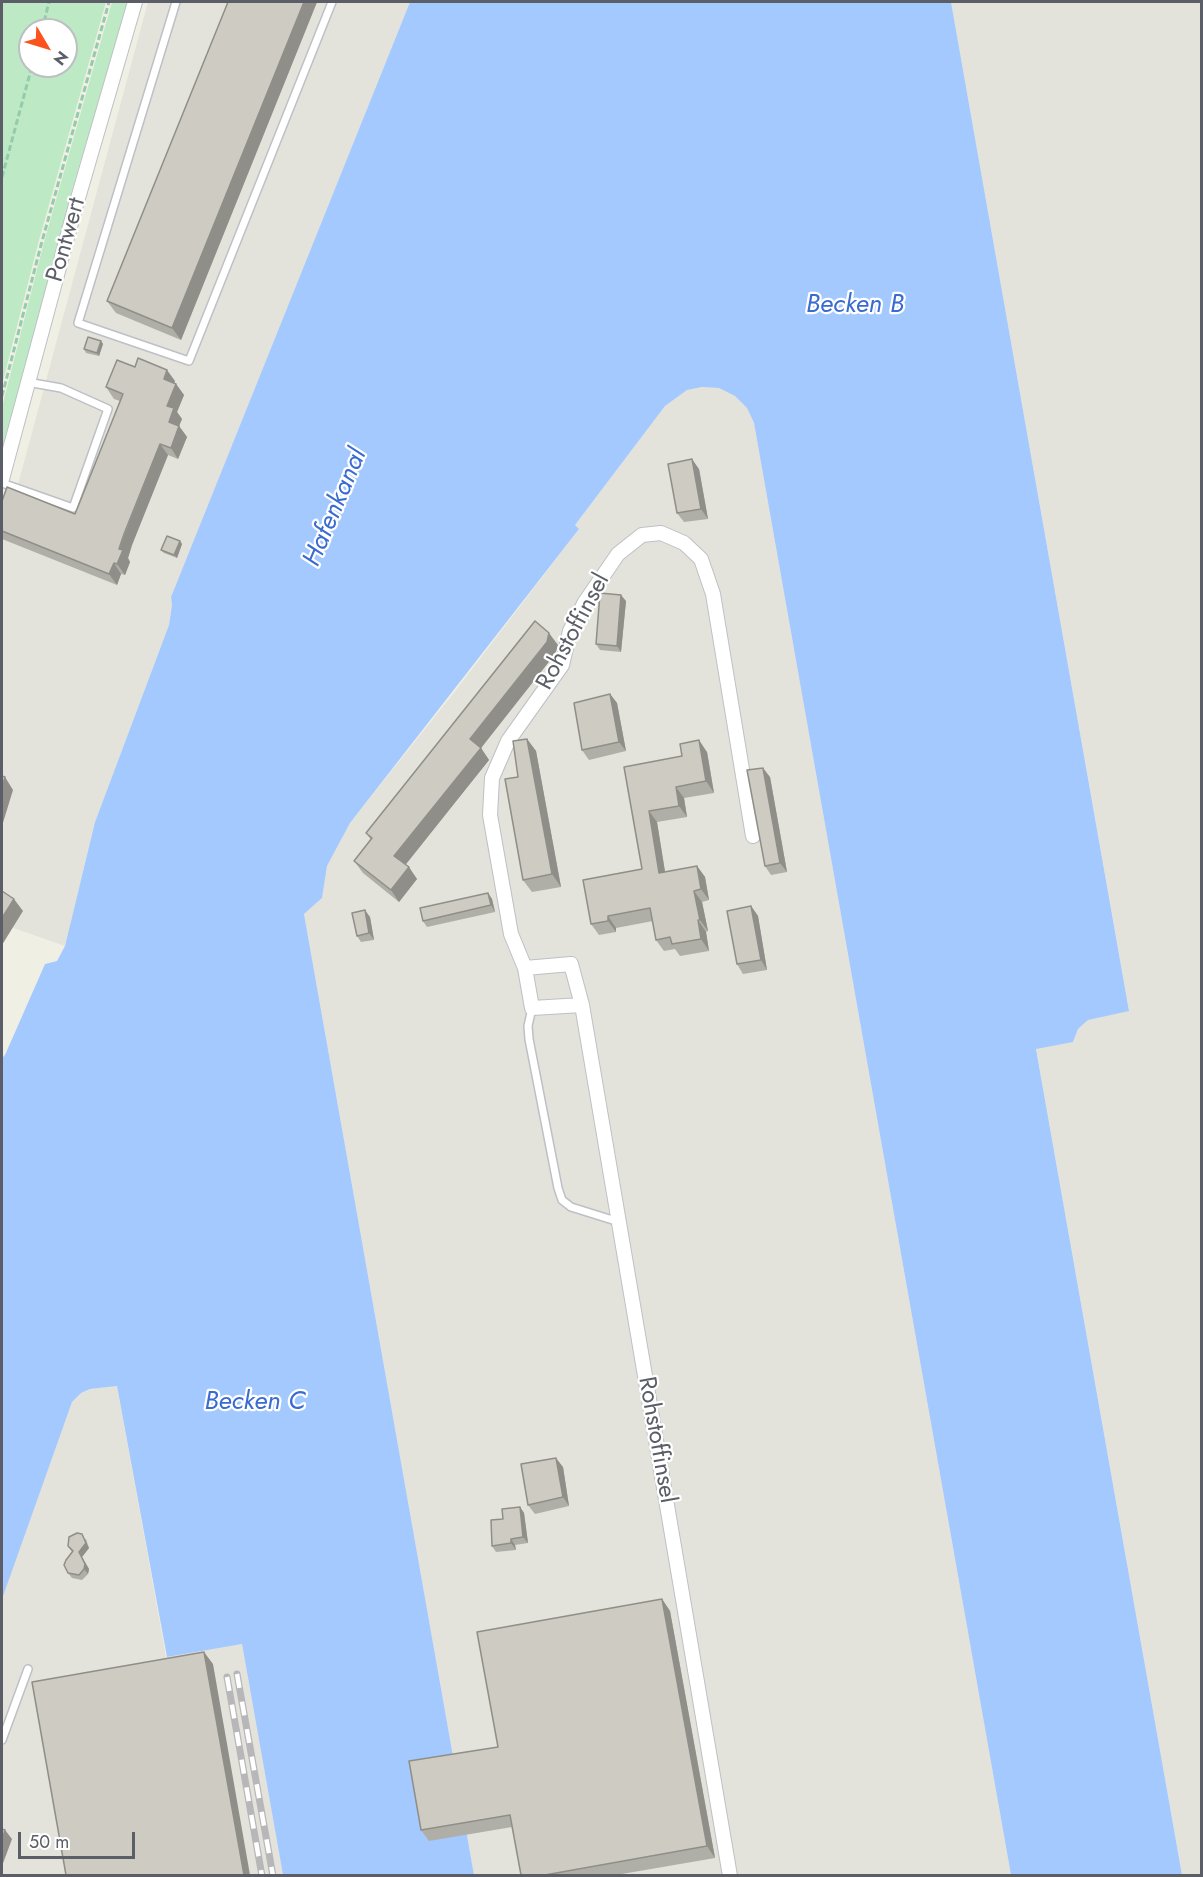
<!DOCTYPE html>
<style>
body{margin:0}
#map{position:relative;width:1203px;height:1877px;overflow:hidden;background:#f0efe3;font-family:Jost,sans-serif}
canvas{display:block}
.frame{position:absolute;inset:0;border:3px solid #5b5e66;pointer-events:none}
.north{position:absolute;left:18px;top:18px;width:60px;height:60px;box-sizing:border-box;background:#fff;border:2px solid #bdbfc2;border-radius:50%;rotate:128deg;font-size:16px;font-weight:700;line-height:24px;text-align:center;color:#5b5e66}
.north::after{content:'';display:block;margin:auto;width:21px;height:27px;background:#fb521e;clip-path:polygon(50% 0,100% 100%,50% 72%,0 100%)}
.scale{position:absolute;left:18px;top:1832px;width:117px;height:27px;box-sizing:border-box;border:3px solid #5b5e66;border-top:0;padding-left:8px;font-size:18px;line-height:21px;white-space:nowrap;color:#5b5e66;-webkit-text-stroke:4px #fff;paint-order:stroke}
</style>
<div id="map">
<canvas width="1203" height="1877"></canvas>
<div class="frame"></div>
<div class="north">N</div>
<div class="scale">50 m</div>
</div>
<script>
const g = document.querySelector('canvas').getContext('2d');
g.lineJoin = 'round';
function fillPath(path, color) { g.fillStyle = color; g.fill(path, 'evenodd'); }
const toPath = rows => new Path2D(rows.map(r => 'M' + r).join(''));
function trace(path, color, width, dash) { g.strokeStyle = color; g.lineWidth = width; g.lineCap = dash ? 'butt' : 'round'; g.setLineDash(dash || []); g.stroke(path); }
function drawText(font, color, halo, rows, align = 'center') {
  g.font = font + ' Jost,sans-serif'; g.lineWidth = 4.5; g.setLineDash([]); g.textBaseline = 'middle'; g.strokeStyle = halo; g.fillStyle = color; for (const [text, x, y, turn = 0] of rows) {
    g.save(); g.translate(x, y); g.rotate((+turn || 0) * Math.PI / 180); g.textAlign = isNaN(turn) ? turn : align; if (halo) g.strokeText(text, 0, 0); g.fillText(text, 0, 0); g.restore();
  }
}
fillPath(toPath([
 [148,2,410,2,171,597,172,605,169,625,95,822,65,946,2,924,2,544],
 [951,2,1201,2,1201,1875,1182,1875,1036,1048,1073,1042,1078,1029,1088,1020,1129,1010],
 [702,387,719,388,735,396,747,408,754,423,1011,1875,474,1875,304,914,322,898,327,866,350,823,456,690,579,529,575,525,665,406,687,390],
 [117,1386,166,1657,242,1644,283,1875,2,1875,2,1596,72,1402,81,1393,90,1389]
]), '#e3e2db');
fillPath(toPath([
 [2,2,106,2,38,244,2,385],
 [30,30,66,30,66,66,30,66],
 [112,2,128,2,72,190,2,453,2,407,43,246]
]), '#bdeac4');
fillPath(toPath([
 [410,2,951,2,1129,1011,1088,1020,1078,1029,1073,1042,1036,1049,1182,1875,1011,1875,754,423,747,408,735,396,719,388,702,387,687,390,665,406,575,525,579,529,350,823,327,866,322,898,304,914,474,1875,283,1875,242,1644,167,1657,117,1386,90,1389,81,1393,72,1402,2,1599,2,1058,5,1055,45,964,57,961,65,946,95,822,169,625,172,605,171,597]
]), '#a4c9ff');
const lane = toPath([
 [176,2,78,323,189,361,332,2],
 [2,483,73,508,108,409,61,388,27,382],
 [532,1008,528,1026,529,1039,558,1188,562,1200,571,1207,619,1222],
 [2,1740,28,1669]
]);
const street = toPath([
 [2,479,74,212,135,2],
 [525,968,511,934,490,815,492,778,508,741,562,665,570,631,585,602,618,554,642,535,661,533,684,543,701,559,713,594,753,836],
 [582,1005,532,1008,525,968,571,964,582,1005,730,1876]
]);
trace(lane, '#bdc0c6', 10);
trace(street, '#bdc0c6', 16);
trace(toPath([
 [42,30,49,2],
 [2,177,32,66],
 [2,396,41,245,109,2]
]), '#95cbad', 3, [6, 3]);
trace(lane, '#fff', 7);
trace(street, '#fff', 14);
const rail = toPath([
 [237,1674,273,1876],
 [227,1677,262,1876]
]);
trace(rail, '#b7b7b9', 7);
trace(rail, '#fff', 4.5, [14]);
fillPath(toPath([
 [225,2,317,2,181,340,116,313,107,301,228,3],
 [101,341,103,344,99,356,86,353,84,349],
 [175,381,174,383,176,384,184,395,177,412,182,419,179,426,187,437,178,459,168,455,132,545,128,558,130,562,125,575,121,574,117,585,2,539,2,501,75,514,120,401,114,399,106,387],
 [699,469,708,519,684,522,677,513],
 [180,541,182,544,177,558,164,553,161,550],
 [626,601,621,652,600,650,596,644],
 [558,645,555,654,481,748,489,760,405,864,417,879,399,902,363,873,354,861,371,840,366,833],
 [610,694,617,703,626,751,589,760,582,750],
 [527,739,536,751,561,887,532,892,523,880,518,777],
 [707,752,714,793,684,798,687,817,657,822,665,872,697,866,705,877,709,900,702,902,708,931,706,932,709,951,680,956,675,949,664,951,656,940,653,921,616,928,616,932,599,935,591,924,642,869,624,767],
 [770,777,787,872,771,875,765,866],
 [488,893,492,899,495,912,427,927,423,921],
 [751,906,758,916,767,970,743,974,737,964],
 [370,917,374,940,361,942,357,936],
 [563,1467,569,1506,535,1514,528,1505],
 [520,1507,524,1513,528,1543,515,1545,516,1550,496,1552,492,1546,503,1519],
 [86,1539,89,1548,82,1557,89,1569,88,1574,82,1580,72,1578,68,1573,72,1552,68,1546],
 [662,1599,670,1611,715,1858,616,1875,521,1875,512,1827,429,1841,421,1830,498,1747]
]), '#b0afa7');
fillPath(toPath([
 [304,2,317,2,181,340,172,328],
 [101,341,103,344,99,356,97,353],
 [167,370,175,381,171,390,164,379],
 [176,384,184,395,177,412,182,419,179,426,187,437,178,459,171,448,167,406],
 [160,444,168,455,132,545,128,558,130,562,125,575,117,564,119,549],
 [692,459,699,469,708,519,701,509],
 [180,541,182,544,177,558,174,555],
 [114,563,121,574,117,585,109,574],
 [621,595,626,601,621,652,617,646],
 [549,633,558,645,555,654,481,748,489,760,403,868,394,856,470,739],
 [610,694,617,703,626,751,619,742],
 [527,739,536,751,561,887,552,874],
 [699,740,707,752,714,793,706,781],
 [763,768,770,777,787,872,780,863],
 [5,777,13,790,2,826,2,787],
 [676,787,684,798,687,817,679,806],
 [649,811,657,822,667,884,659,873],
 [697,866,705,877,709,900,701,889],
 [409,867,417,879,399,902,391,890],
 [694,891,702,902,708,931,700,920],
 [488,893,492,899,495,912,491,905],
 [14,899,23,911,2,945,2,918],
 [751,906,758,916,767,970,761,960],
 [365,910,370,917,374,940,369,933],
 [608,916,616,928,616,932,608,921],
 [698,920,706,932,709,951,701,939],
 [556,1458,563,1467,569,1506,563,1497],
 [520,1507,524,1513,528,1543,523,1537],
 [82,1534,89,1548,82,1557,89,1569,88,1574,84,1569,79,1552],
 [511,1539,515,1545,516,1550,511,1543],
 [662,1599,670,1611,715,1858,707,1846],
 [204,1652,213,1664,250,1875,244,1875],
 [5,1830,12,1839,2,1866,2,1840]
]), '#908e88');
const building = toPath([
 [228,2,304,2,172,328,107,301,228,2],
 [88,337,101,341,97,353,84,349,88,337],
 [138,358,167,370,164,379,176,384,167,406,174,408,169,422,179,426,171,448,160,444,124,534,119,549,123,550,117,564,114,563,109,574,2,531,2,501,7,487,75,514,123,394,106,387,117,360,135,367,138,358],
 [692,459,701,509,677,513,668,464,692,459],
 [167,536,180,541,174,555,161,550,167,536],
 [600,593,621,595,617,646,596,644,600,593],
 [535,621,549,633,547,642,470,739,481,748,394,856,409,867,391,890,354,861,372,838,366,833,535,621],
 [610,694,619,742,582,750,574,703,610,694],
 [527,739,552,874,523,880,505,779,518,777,513,741,527,739],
 [699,740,706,781,676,787,679,806,649,811,659,873,697,866,701,889,694,891,700,920,698,920,701,939,672,944,670,937,656,940,650,908,608,916,608,921,591,924,583,880,642,869,624,767,682,756,680,744,699,740],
 [763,768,780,863,765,866,747,770,763,768],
 [2,776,5,777,2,787,2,776],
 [2,891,14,899,2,918,2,891],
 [488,893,491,905,423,921,420,908,488,893],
 [751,906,761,960,737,964,727,911,751,906],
 [365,910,369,933,357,936,352,913,365,910],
 [556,1458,563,1497,528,1505,521,1464,556,1458],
 [520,1507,523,1537,511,1539,511,1543,492,1546,491,1520,503,1519,502,1509,520,1507],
 [77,1533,82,1534,86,1543,79,1552,85,1564,84,1569,79,1575,68,1573,64,1565,66,1560,73,1551,68,1546,69,1537,77,1533],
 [662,1599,707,1846,545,1875,521,1875,510,1815,421,1830,409,1761,498,1747,477,1632,662,1599],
 [204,1652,244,1875,66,1875,32,1682,204,1652],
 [2,1829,5,1830,2,1840,2,1829]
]);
fillPath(building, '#cdcbc2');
trace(building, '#908e88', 1.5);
drawText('24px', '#5b5e66', '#fff', [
 ["Pontwert",67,240,-74],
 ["Rohstoffinsel",574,632,-62],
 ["Rohstoffinsel",656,1440,80]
]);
drawText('italic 26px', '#396bd0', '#fff', [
 ["Becken B",855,306],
 ["Hafenkanal",336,508,-67],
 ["Becken C",255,1403]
]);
</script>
